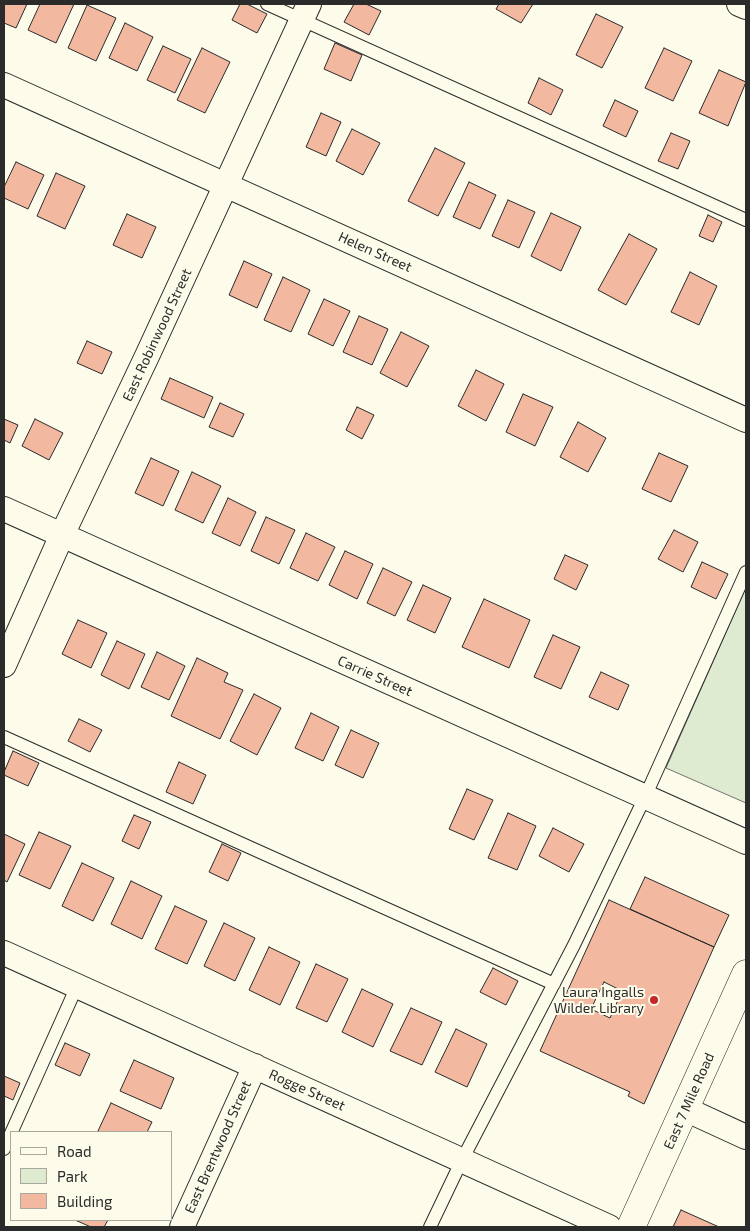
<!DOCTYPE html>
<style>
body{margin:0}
#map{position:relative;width:750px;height:1231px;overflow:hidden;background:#fdfbea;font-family:"Exo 2",sans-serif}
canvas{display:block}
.frame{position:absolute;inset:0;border:5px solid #2b2b2b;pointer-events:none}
.legend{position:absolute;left:10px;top:1131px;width:162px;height:90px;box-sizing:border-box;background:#fdfbea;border:1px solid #a9a89e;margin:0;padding:6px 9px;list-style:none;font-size:15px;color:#2b2b2b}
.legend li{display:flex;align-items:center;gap:10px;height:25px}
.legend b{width:25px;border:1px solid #a9a89e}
</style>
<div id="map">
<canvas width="750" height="1231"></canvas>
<div class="frame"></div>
<ul class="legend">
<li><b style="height:6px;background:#fdfbea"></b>Road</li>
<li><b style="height:14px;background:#deebd1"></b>Park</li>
<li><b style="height:14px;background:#f2b8a0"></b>Building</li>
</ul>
</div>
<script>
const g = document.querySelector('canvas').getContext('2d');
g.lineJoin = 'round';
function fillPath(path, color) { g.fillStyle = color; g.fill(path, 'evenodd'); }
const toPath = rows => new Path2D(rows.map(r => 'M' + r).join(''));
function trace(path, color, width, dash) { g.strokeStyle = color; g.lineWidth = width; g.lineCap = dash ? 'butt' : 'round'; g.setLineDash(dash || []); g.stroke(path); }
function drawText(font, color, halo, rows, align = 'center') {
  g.font = font + ' "Exo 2",sans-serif'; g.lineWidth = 4; g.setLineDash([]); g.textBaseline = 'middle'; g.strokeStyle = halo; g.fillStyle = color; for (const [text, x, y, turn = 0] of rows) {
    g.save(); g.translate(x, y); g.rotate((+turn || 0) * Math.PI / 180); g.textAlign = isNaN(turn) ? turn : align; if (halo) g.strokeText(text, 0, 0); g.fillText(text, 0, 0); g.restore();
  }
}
const green = toPath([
 [746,587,746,803,666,768,746,587]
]);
fillPath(green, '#deebd1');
trace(green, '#74746e', 1);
const building = toPath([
 [4,4,27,4,16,28,4,23,4,4],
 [40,4,74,4,56,43,28,30,40,4],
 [240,4,247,4,267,14,257,33,232,20,240,4],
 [354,4,366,4,381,11,369,35,344,22,354,4],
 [499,4,533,4,521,23,496,9,499,4],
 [87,5,116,18,96,61,68,48,87,5],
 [596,14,623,27,602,68,576,55,596,14],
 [125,23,153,37,137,71,109,58,125,23],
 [335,43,362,55,351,81,324,69,335,43],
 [163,46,191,59,175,93,147,80,163,46],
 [202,48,230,62,205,113,177,100,202,48],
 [664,48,692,61,673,101,645,88,664,48],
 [719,70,746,82,728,126,699,113,719,70],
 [539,78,563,90,551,115,528,103,539,78],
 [615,100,638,111,626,137,603,126,615,100],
 [321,113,341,122,326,156,306,147,321,113],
 [352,129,380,143,363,175,336,161,352,129],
 [671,133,690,141,678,169,658,161,671,133],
 [435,148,465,163,438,216,408,201,435,148],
 [16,162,44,175,28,209,4,198,4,187,16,162],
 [56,173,85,186,65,229,37,216,56,173],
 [469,182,496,195,480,229,453,217,469,182],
 [508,200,535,212,519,248,492,236,508,200],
 [551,213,581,227,561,271,531,256,551,213],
 [127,214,156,227,142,258,113,245,127,214],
 [708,215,722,222,713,242,699,236,708,215],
 [629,234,657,249,626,305,598,290,629,234],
 [244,261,272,274,257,308,229,295,244,261],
 [690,272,717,286,699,325,671,312,690,272],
 [283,277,310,290,291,332,264,320,283,277],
 [324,299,350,311,333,346,308,334,324,299],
 [359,316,388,329,372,365,343,352,359,316],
 [401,332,429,346,407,387,380,373,401,332],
 [87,341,112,352,102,374,77,363,87,341],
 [476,370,504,384,486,421,458,406,476,370],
 [170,378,213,397,204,418,161,399,170,378],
 [523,394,553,407,535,446,506,432,523,394],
 [220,403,244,414,233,437,209,427,220,403],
 [357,407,374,415,362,439,346,430,357,407],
 [4,419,18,425,10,443,4,440,4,419],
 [35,419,63,433,49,460,22,446,35,419],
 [578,422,606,438,588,472,560,457,578,422],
 [659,453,688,466,671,502,642,489,659,453],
 [151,458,179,471,163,506,135,493,151,458],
 [192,472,221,486,203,523,175,510,192,472],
 [228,498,256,512,240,546,212,533,228,498],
 [266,517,295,530,279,564,251,551,266,517],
 [674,530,698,542,683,572,658,559,674,530],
 [306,533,335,547,318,581,290,568,306,533],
 [345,551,373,564,357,599,329,585,345,551],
 [565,555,588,565,576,590,554,579,565,555],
 [702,562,728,574,716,599,691,587,702,562],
 [383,568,412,582,395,616,367,603,383,568],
 [423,585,451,598,435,633,407,620,423,585],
 [484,599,530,620,509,668,462,647,484,599],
 [78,620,107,633,91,668,62,654,78,620],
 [553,635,580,647,561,689,534,677,553,635],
 [117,641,145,654,129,689,101,675,117,641],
 [157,652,185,666,169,700,141,687,157,652],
 [197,658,228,673,224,682,243,690,220,739,171,716,197,658],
 [601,672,629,685,618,710,589,697,601,672],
 [254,694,281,708,257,755,230,741,254,694],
 [311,713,339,727,323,761,295,748,311,713],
 [79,719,102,730,90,752,68,741,79,719],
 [351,730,379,743,363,778,335,765,351,730],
 [13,751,39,763,28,786,4,775,4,772,13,751],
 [179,762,206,775,193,804,166,792,179,762],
 [467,789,493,800,474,840,449,829,467,789],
 [508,813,536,826,517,870,488,858,508,813],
 [134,815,151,822,139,849,122,841,134,815],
 [553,828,584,844,569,872,539,856,553,828],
 [39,832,71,846,50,889,19,875,39,832],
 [4,834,25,844,7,882,4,880,4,834],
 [222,844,241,853,228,881,209,872,222,844],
 [82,863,114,878,93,921,62,906,82,863],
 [645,877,729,915,714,947,630,909,645,877],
 [131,881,162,896,142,939,111,924,131,881],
 [609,900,714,947,644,1104,628,1096,630,1092,540,1051,609,900],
 [604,982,622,991,610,1018,591,1009,604,982],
 [175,906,207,921,187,964,155,949,175,906],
 [224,923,255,938,235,981,204,966,224,923],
 [269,947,300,962,280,1005,249,990,269,947],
 [316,964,348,979,327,1022,296,1008,316,964],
 [493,968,518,981,506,1005,480,992,493,968],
 [362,989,393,1004,373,1047,342,1032,362,989],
 [411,1008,442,1022,422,1065,390,1051,411,1008],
 [456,1029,487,1044,467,1087,435,1072,456,1029],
 [65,1043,90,1054,80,1076,55,1065,65,1043],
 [134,1060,174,1078,161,1109,120,1091,134,1060],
 [4,1076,20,1083,13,1100,4,1096,4,1076],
 [111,1103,152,1122,147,1132,101,1132,98,1131,111,1103],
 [681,1210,719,1227,673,1227,681,1210],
 [75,1220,108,1220,104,1227,91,1227,75,1220]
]);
fillPath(building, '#f2b8a0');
trace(building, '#2b2b2b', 1);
const lane = toPath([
 [267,4,746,220],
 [4,737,554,984],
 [4,1149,77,986],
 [430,1227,462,1160,574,945,645,797,746,572]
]);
const street = toPath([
 [739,4,746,7],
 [4,85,746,420],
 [4,509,746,842],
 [4,665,62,535,148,354,309,4],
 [4,953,609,1227],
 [685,1109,746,1137],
 [182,1227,255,1066]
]);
const secondary = toPath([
 [631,1227,746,974]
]);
trace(lane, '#2b2b2b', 14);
trace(street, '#2b2b2b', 26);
trace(secondary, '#2b2b2b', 29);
trace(lane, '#fdfbea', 12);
trace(street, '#fdfbea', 24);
trace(secondary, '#fdfbea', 28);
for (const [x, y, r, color] of [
 [654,1000,5,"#c62828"]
]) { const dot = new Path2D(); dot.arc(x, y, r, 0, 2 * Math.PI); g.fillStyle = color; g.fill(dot); trace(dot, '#fdfbea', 2); }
drawText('14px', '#2b2b2b', '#fdfbea', [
 ["Helen Street",375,252,24],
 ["East Robinwood Street",157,335,-65],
 ["Carrie Street",375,676,24],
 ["Rogge Street",307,1090,24],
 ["East 7 Mile Road",689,1101,-66],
 ["East Brentwood Street",218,1147,-66]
]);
drawText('14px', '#2b2b2b', '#fdfbea', [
 ["Laura Ingalls",644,992],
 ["Wilder Library",644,1008]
], 'right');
</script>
